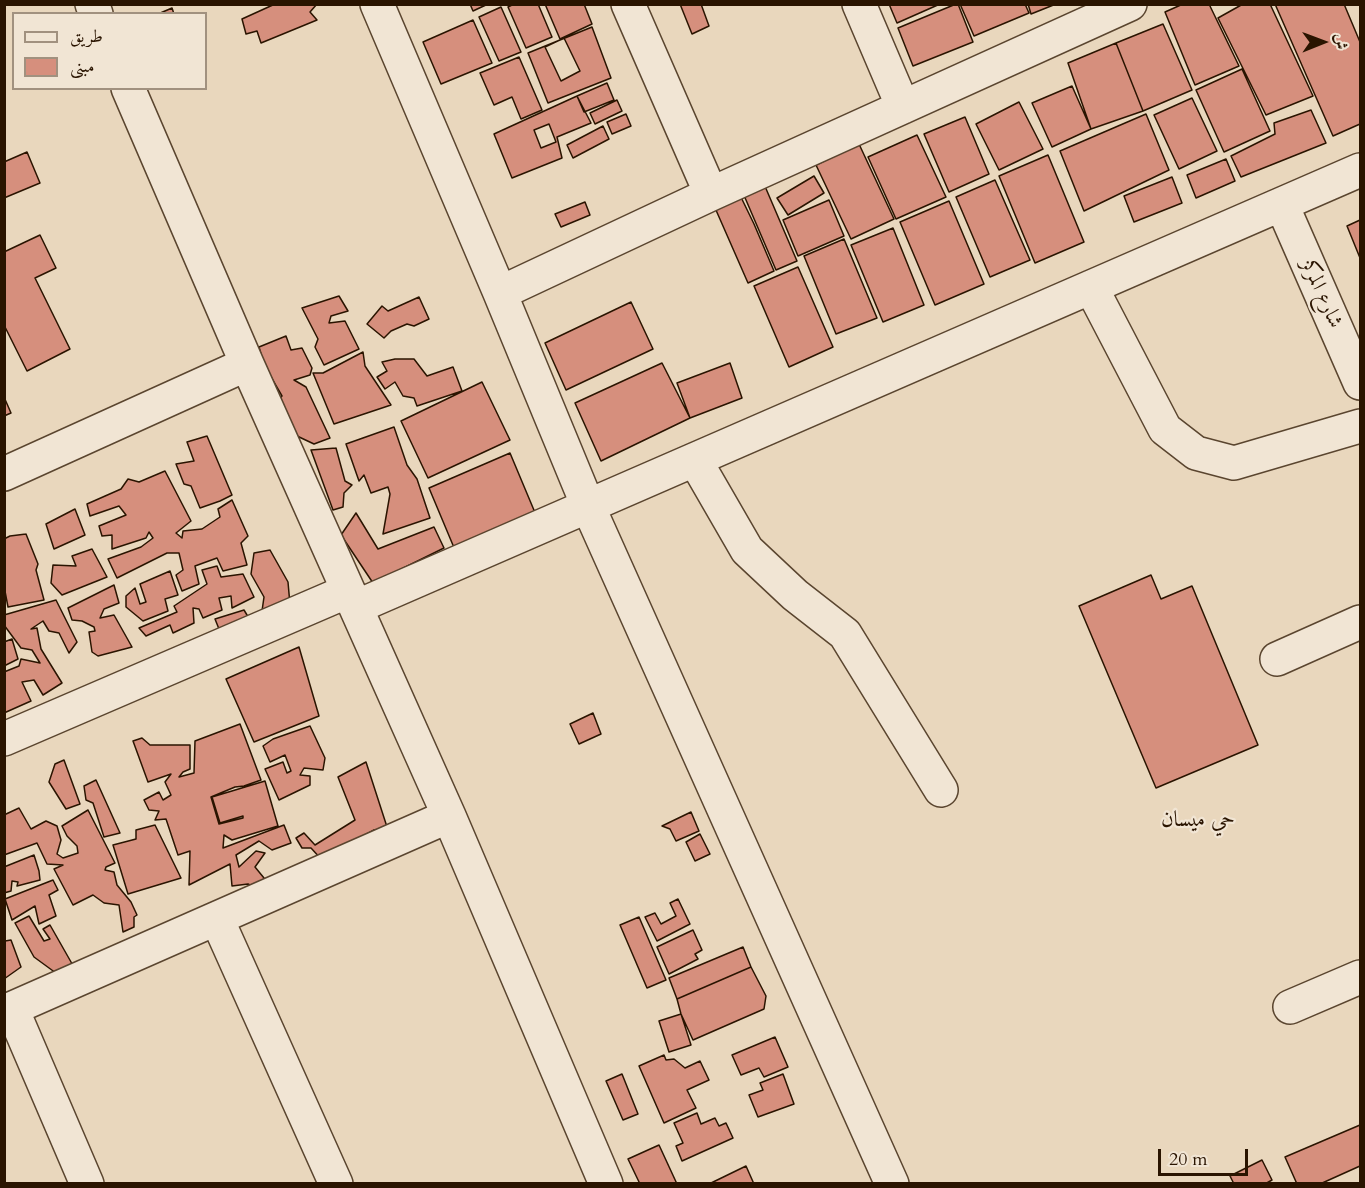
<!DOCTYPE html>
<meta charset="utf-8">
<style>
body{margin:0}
#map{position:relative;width:1365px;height:1188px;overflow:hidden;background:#e9d7bd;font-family:Cardo,Amiri,serif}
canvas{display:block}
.frame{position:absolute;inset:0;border:6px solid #2a1400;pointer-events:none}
.legend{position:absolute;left:12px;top:12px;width:195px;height:78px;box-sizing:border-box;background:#f1e5d4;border:2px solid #a1917f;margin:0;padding:8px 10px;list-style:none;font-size:18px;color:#2a1400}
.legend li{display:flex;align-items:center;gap:12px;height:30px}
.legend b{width:30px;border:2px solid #a1917f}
.north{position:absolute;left:1293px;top:12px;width:60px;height:60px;-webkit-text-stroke:4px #f1e5d4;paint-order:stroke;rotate:89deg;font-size:16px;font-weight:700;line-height:24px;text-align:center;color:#2a1400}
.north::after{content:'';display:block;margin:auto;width:21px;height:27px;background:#2a1400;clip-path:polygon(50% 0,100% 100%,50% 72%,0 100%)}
.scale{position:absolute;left:1158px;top:1149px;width:90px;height:27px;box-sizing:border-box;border:3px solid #2a1400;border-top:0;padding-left:8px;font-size:18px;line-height:21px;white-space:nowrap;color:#2a1400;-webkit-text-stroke:4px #f1e5d4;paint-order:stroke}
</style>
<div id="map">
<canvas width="1365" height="1188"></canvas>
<div class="frame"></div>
<ul class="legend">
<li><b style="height:8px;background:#f1e5d4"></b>طريق</li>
<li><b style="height:16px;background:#d68f7d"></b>مبنى</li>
</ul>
<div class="north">ش</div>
<div class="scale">20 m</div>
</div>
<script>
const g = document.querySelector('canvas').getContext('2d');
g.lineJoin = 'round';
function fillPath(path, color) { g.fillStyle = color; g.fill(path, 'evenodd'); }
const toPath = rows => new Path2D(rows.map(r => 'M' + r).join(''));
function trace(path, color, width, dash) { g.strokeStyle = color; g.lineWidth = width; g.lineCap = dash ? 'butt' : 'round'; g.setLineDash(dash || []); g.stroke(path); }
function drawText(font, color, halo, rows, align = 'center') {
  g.font = font + ' Cardo,Amiri,serif'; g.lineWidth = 4.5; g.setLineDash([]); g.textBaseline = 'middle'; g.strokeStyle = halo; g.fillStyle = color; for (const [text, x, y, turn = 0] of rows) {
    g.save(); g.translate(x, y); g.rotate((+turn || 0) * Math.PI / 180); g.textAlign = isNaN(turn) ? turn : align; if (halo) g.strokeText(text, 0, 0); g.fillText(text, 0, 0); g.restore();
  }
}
const building = toPath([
 [275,4,317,4,310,12,317,20,261,43,257,31,246,34,242,19,275,4],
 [470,4,488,4,473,11,470,4],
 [514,4,538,4,552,37,526,48,508,7,514,4],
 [545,4,584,4,592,24,560,39,545,4],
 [680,4,701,4,709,26,692,34,680,4],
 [889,4,940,4,897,23,889,4],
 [956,4,958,4,973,42,913,66,898,28,956,4],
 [960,4,1025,4,1029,13,974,36,960,4],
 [1028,4,1056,4,1031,14,1028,4],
 [1183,4,1209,4,1239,66,1195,85,1165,12,1183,4],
 [1243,4,1270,4,1313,96,1266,115,1218,18,1243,4],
 [1275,4,1344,4,1360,42,1360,124,1333,136,1275,4],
 [501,7,521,52,499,61,479,17,501,7],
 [172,8,174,14,158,14,172,8],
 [473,20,492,63,441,84,423,42,473,20],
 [1163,24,1192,90,1143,111,1116,43,1163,24],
 [592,27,611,78,548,103,528,53,592,27],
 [564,38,580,71,561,81,545,47,564,38],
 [1116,43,1143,111,1091,129,1068,63,1116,43],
 [519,57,542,110,521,119,512,97,494,105,480,73,519,57],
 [1242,69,1270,131,1224,152,1196,90,1242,69],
 [607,83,614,100,584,112,577,96,607,83],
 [1072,86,1091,129,1052,147,1032,103,1072,86],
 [577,96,591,123,557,137,562,158,512,178,494,134,577,96],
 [1192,98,1217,151,1179,169,1154,115,1192,98],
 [617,100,622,111,595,124,590,113,617,100],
 [1019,102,1043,149,999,170,976,124,1019,102],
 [1311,110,1326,143,1241,177,1231,156,1275,134,1274,123,1311,110],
 [626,114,631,126,612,134,607,122,626,114],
 [1146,114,1169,170,1084,211,1060,151,1146,114],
 [965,117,989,174,949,192,924,134,965,117],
 [549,124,556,142,541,148,534,130,549,124],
 [603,126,609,139,573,158,567,145,603,126],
 [917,135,946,197,896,219,868,157,917,135],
 [859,144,894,219,851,239,816,165,859,144],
 [27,152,40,183,4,198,4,162,27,152],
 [1048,155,1084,242,1035,263,999,176,1048,155],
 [1226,159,1235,181,1196,198,1187,175,1226,159],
 [814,176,824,193,788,215,777,198,814,176],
 [1172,177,1182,203,1134,222,1124,196,1172,177],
 [995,180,1030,260,990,277,956,197,995,180],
 [764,184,797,261,776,270,743,193,764,184],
 [737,189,754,224,774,271,748,283,712,201,737,189],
 [829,200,844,236,798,256,783,220,829,200],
 [949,201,984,284,935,305,900,222,949,201],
 [585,202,590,215,561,227,555,214,585,202],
 [1360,220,1360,258,1347,226,1360,220],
 [893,228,924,305,883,322,851,245,893,228],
 [40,235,56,268,35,278,70,349,27,371,4,325,4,252,40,235],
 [844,239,877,318,836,334,804,256,844,239],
 [798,267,833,347,789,367,754,286,798,267],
 [339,296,348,311,331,316,329,323,345,321,359,349,324,365,315,347,318,339,302,308,339,296],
 [419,297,429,319,414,326,407,324,391,331,384,338,367,324,382,306,388,311,419,297],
 [631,302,653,349,566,390,545,343,631,302],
 [286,336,291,350,302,348,312,368,310,375,294,380,306,387,330,438,314,444,297,436,273,406,282,396,264,365,259,347,286,336],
 [363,352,365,366,391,405,334,424,313,373,323,373,363,352],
 [395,359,414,359,427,376,453,367,462,391,417,406,414,398,403,396,395,382,385,389,377,377,387,371,382,362,395,359],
 [662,363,690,418,601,461,575,403,662,363],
 [730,363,742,398,690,418,677,383,730,363],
 [482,382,510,440,428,478,401,421,482,382],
 [4,397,11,413,4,416,4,397],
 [394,427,407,465,417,479,430,518,383,534,390,494,388,487,371,493,364,475,359,481,346,444,394,427],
 [207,436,232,495,220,501,200,508,191,486,184,484,176,464,194,461,187,442,207,436],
 [336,448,345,481,352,485,344,493,343,507,333,510,311,450,336,448],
 [510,453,536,515,455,550,429,488,510,453],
 [165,471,191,521,176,533,182,538,183,531,202,529,220,517,218,509,232,500,248,536,241,543,247,565,223,571,217,558,195,566,199,584,182,591,176,575,183,570,179,553,167,553,117,578,108,559,141,547,153,538,149,532,146,538,112,549,112,535,102,536,99,526,126,515,119,506,90,516,87,504,121,489,128,479,139,482,165,471],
 [75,509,85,535,54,549,46,524,75,509],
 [356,513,378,549,434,527,444,548,373,583,341,535,356,513],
 [26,534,38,564,36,570,44,600,8,607,4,586,4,539,10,536,26,534],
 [92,549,107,577,62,595,51,583,53,565,76,566,72,556,92,549],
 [270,550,288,582,291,616,219,629,215,619,244,610,247,615,256,621,262,611,264,597,251,574,254,553,270,550],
 [217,566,221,577,243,574,254,597,232,608,231,596,219,598,222,610,203,618,199,609,193,608,194,623,173,633,170,625,146,636,139,628,177,612,174,606,207,584,202,570,217,566],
 [170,571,178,595,165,599,168,611,143,621,126,607,126,596,135,588,140,604,146,602,140,584,170,571],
 [1151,575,1161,599,1192,586,1258,745,1156,788,1079,606,1151,575],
 [114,585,119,603,104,609,100,618,114,615,132,647,98,656,92,652,89,632,95,631,94,627,82,621,72,620,68,608,114,585],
 [56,600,77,642,69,653,59,633,49,631,43,621,31,629,37,628,41,649,62,683,43,695,34,680,22,682,31,701,4,713,4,672,19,666,21,659,40,663,32,650,21,648,4,625,4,615,56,600],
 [12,639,18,659,4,666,4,642,12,639],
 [299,647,319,716,254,742,226,679,299,647],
 [593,713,601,734,579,744,570,724,593,713],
 [240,724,261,780,244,786,235,787,211,797,219,824,243,818,243,816,220,823,212,797,265,781,278,826,232,840,224,835,223,848,284,825,291,843,272,850,259,841,236,855,239,867,256,851,265,853,255,867,264,878,258,889,248,884,232,886,230,864,189,885,190,851,178,855,166,819,155,820,159,811,149,810,144,800,159,792,163,800,171,795,165,782,171,774,148,782,133,741,142,738,150,745,190,745,190,769,183,772,179,777,194,773,195,741,240,724],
 [310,726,325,758,323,770,304,768,300,775,310,776,310,785,279,800,265,769,283,762,287,773,291,771,285,755,270,762,263,746,273,739,310,726],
 [64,760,80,804,66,809,49,782,55,764,64,760],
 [366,762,388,830,374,830,322,860,311,848,302,848,296,838,304,833,315,845,355,820,338,777,366,762],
 [96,780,120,833,104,837,93,803,86,800,84,786,96,780],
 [19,808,31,829,46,821,57,826,61,840,57,854,63,858,78,853,77,846,67,836,62,826,88,810,115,863,106,867,105,870,114,872,117,885,131,902,137,915,134,917,134,927,123,932,119,905,104,903,93,895,73,905,54,869,63,865,47,864,37,843,4,855,4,815,19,808],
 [691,812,699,831,676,841,670,829,662,826,691,812],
 [155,825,181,878,128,894,113,845,136,839,136,830,155,825],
 [700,834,710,854,695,861,686,842,700,834],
 [34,855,39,871,40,880,17,886,18,882,12,881,11,891,4,893,4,867,34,855],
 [53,880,58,890,49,895,56,916,39,924,35,906,12,920,5,899,53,880],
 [678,899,690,924,657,941,645,917,655,913,661,924,676,916,670,903,678,899],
 [29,916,44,941,50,939,43,929,50,925,75,969,60,976,34,957,15,923,29,916],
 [639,917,666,980,647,988,620,925,639,917],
 [693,930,702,950,695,954,698,959,669,974,657,947,693,930],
 [4,939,5,941,11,940,21,967,4,979,4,939],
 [743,947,751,967,677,999,669,978,743,947],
 [751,967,766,996,764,1009,693,1040,681,1014,677,999,751,967],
 [681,1014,691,1045,669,1052,659,1021,681,1014],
 [775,1037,788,1067,764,1077,759,1068,741,1075,732,1055,775,1037],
 [664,1055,666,1060,674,1059,685,1068,700,1061,709,1080,687,1090,696,1108,664,1123,639,1066,664,1055],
 [622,1074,638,1114,623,1120,606,1081,622,1074],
 [783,1074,794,1104,758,1117,749,1095,763,1090,760,1083,783,1074],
 [697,1113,701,1124,715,1118,719,1126,726,1123,733,1138,682,1161,676,1146,683,1143,674,1123,697,1113],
 [1360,1125,1360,1166,1320,1184,1297,1184,1285,1157,1360,1125],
 [659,1145,677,1184,640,1184,628,1159,659,1145],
 [1262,1160,1272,1180,1265,1184,1234,1184,1230,1176,1262,1160],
 [746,1166,754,1184,709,1184,746,1166]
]);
fillPath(building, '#d68f7d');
trace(building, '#2a1400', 1.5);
const minor = toPath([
 [92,4,96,14],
 [377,4,500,293,588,506,892,1184],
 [628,4,711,194],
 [859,4,903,107],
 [128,88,247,364,449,816,606,1184],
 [1282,205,1360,383],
 [1091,287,1165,429,1196,453,1234,463,1360,426],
 [500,293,711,194,1130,4],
 [695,460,747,550,795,595,845,634,941,790],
 [4,474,247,364],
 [356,607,1360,170],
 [1277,659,1360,622],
 [4,739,348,591],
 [217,919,336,1184],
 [1290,1007,1360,977],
 [12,1009,87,1184],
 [4,1012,449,816]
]);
trace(minor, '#5a452f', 36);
trace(minor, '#f1e5d4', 33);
drawText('21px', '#2a1400', '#f1e5d4', [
 ["شارع المركز",1321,294,66]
]);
drawText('22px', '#2a1400', '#f1e5d4', [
 ["حي ميسان",1198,821]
]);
</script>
